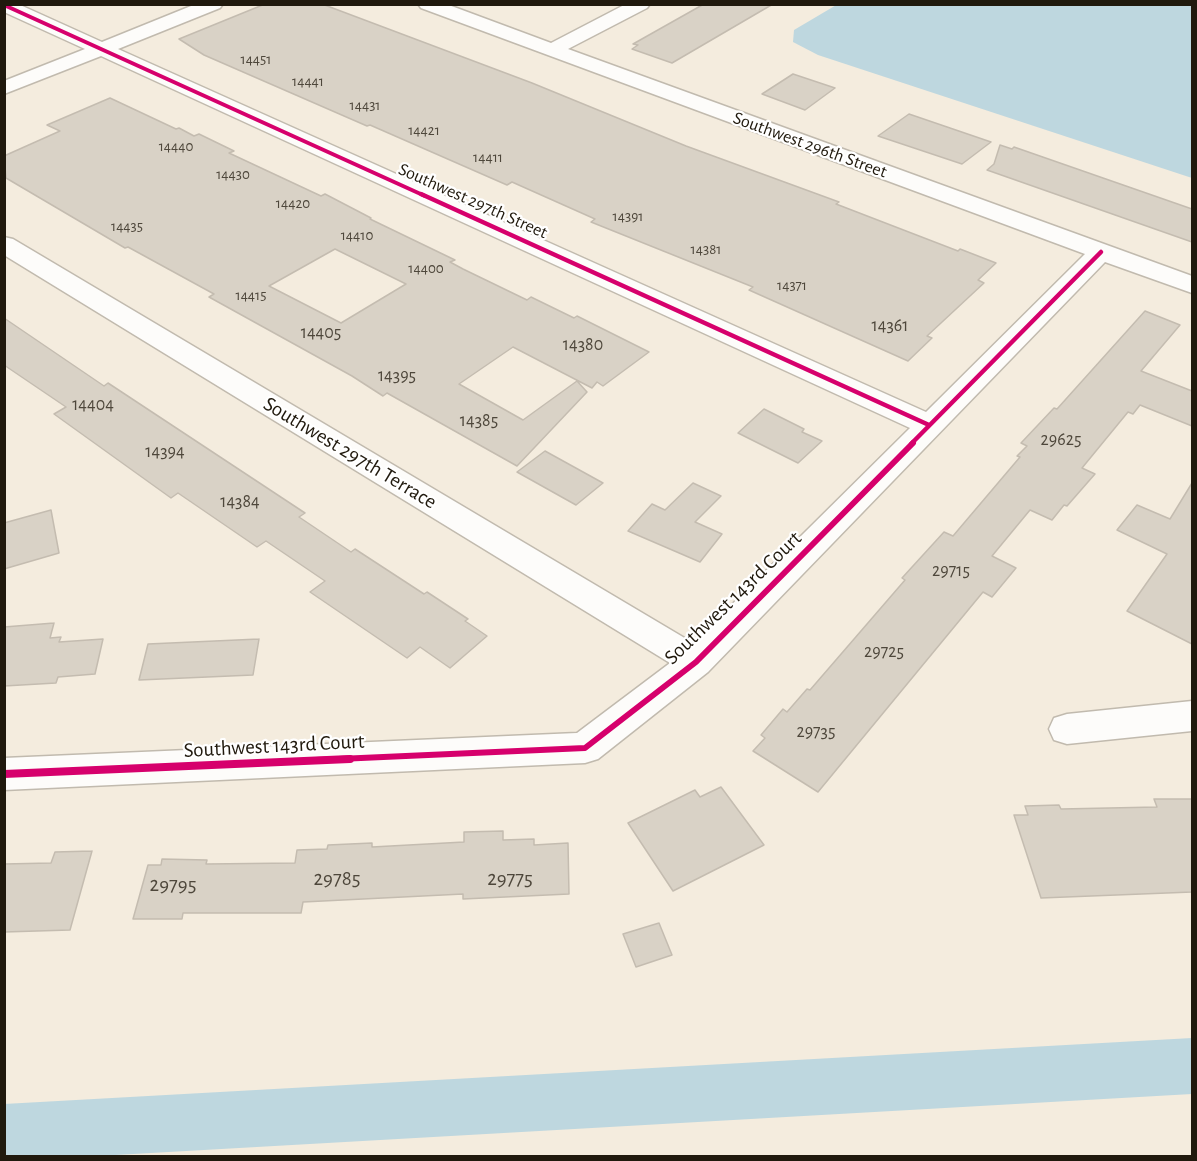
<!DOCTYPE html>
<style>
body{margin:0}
#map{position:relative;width:1197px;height:1161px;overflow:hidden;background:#f4ecde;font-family:"Alegreya Sans",sans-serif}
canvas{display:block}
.frame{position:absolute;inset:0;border:6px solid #20190d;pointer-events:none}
</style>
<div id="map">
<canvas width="1197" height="1161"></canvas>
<div class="frame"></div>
</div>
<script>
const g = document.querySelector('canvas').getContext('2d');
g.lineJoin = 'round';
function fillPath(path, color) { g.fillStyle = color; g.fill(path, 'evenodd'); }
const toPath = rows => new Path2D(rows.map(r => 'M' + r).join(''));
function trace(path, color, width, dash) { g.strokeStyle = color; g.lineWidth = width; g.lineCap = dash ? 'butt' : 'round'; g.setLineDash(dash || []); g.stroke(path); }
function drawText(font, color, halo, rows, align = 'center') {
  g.font = font + ' "Alegreya Sans",sans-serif'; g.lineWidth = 4.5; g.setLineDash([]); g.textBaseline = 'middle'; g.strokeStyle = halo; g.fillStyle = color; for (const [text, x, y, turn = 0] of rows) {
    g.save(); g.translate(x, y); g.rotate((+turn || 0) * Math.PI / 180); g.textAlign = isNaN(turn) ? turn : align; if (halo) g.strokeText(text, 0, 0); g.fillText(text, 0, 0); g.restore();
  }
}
fillPath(toPath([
 [838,4,1192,5,1192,178,818,55,793,42,794,30]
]), '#bed7df');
fillPath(toPath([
 [1192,1038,1192,1094,98,1156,4,1156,4,1104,1192,1038]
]), '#bed7df');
const building = toPath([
 [265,4,322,4,532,83,686,146,839,202,836,204,958,251,960,249,996,263,978,280,984,283,927,336,932,338,908,361,749,290,753,287,591,222,595,219,512,182,507,185,370,125,367,126,204,55,179,39,265,4],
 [704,4,773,4,672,63,632,49,638,45,633,44,704,4],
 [793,74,835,88,805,110,762,94,793,74],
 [110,98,176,129,179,128,194,136,199,134,234,151,229,153,321,196,325,194,371,218,370,219,455,260,450,262,463,269,527,300,531,297,574,318,577,316,649,352,603,386,597,382,592,388,513,347,459,384,523,420,577,381,587,392,517,466,387,393,383,396,352,376,209,297,214,294,128,247,125,248,6,178,4,156,60,131,47,125,110,98],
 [335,249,406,284,341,323,269,286,335,249],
 [909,114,991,142,962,164,878,136,909,114],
 [1000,145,1012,149,1014,147,1192,209,1192,242,987,170,994,164,1000,145],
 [1145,311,1180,325,1141,371,1192,391,1192,426,1140,405,1133,414,1128,412,1082,468,1095,474,1067,506,1064,505,1052,520,1030,510,992,556,1016,568,992,597,983,592,818,792,753,751,765,738,761,735,783,709,787,712,807,689,810,690,905,580,902,578,944,532,953,536,1020,457,1017,456,1027,446,1021,443,1054,408,1057,409,1145,311],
 [4,318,104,386,108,383,305,513,299,517,351,552,355,549,424,594,427,592,468,619,465,621,487,636,450,668,420,647,407,658,310,592,325,581,266,541,257,547,178,493,171,498,54,414,66,407,4,365,4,318],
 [764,409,804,429,802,432,822,441,798,463,738,433,764,409],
 [545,451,603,483,576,505,517,472,545,451],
 [693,483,721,496,695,522,722,534,700,562,628,531,652,504,665,510,693,483],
 [1192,483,1192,644,1127,611,1167,554,1117,530,1137,505,1170,519,1192,483],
 [51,510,59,553,4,569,4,523,51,510],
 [54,623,50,638,61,637,59,642,103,639,95,674,58,677,56,683,4,686,4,627,54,623],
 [259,639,253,675,139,680,148,644,259,639],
 [721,787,764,845,673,891,628,823,695,790,700,797,721,787],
 [1154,799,1192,799,1192,892,1041,898,1014,815,1028,815,1025,806,1059,805,1061,809,1157,807,1154,799],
 [503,831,503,840,534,839,534,845,568,843,569,894,463,899,463,894,303,902,301,913,183,913,182,919,133,919,148,865,161,865,162,859,207,860,206,864,295,863,297,850,327,849,328,845,372,843,372,847,464,842,464,832,503,831],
 [92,851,70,930,4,932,4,864,51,863,55,852,92,851],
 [659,923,672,955,636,967,623,934,659,923]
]);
fillPath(building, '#d9d2c6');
trace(building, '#c4bcb0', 1.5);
const minor = toPath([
 [4,4,18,4,102,42,196,4,223,4,220,8,118,49,926,412,1085,254,421,8,418,4,446,4,551,43,626,4,650,4,647,8,568,49,1192,276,1192,293,1105,262,708,672,598,759,585,763,4,790,4,758,577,733,670,663,4,255,4,237,13,239,693,643,910,428,101,56,4,94,4,81,85,49,4,12,4,4],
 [1192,701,1192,731,1067,744,1054,740,1049,729,1054,718,1067,714,1192,701]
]);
trace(minor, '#c1baae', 3);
fillPath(minor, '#fdfcfa');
trace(toPath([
 [4,5,425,196]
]), '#d6006c', 4);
trace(toPath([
 [421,194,929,425],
 [911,444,1101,252]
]), '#d6006c', 4.5);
trace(toPath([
 [316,760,585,748,696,662,913,443]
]), '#d6006c', 6);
trace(toPath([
 [4,774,350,759]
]), '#d6006c', 8);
drawText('15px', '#4e473b', null, [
 ["14451",256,59],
 ["14441",308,81],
 ["14431",365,105],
 ["14421",424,130],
 ["14440",176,146],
 ["14411",488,157],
 ["14430",233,174],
 ["14420",293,203],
 ["14391",628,216],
 ["14435",127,226],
 ["14410",357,235],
 ["14381",706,249],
 ["14400",426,268],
 ["14371",792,285],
 ["14415",251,295]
]);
drawText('18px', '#20190d', '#fff', [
 ["Southwest 296th Street",810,145,20],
 ["Southwest 297th Street",473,201,24]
]);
drawText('18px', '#4e473b', null, [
 ["14361",890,326],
 ["14405",321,333],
 ["14380",583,345],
 ["14395",397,376],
 ["14404",93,405],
 ["14385",479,421],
 ["29625",1061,440],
 ["14394",165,452],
 ["14384",240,502],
 ["29715",951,571],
 ["29725",884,652],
 ["29735",816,732]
]);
drawText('21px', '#20190d', '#fff', [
 ["Southwest 297th Terrace",350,453,31],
 ["Southwest 143rd Court",733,598,-44],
 ["Southwest 143rd Court",274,746,-3]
]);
drawText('21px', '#4e473b', null, [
 ["29785",337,879],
 ["29775",510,879],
 ["29795",173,885]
]);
</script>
